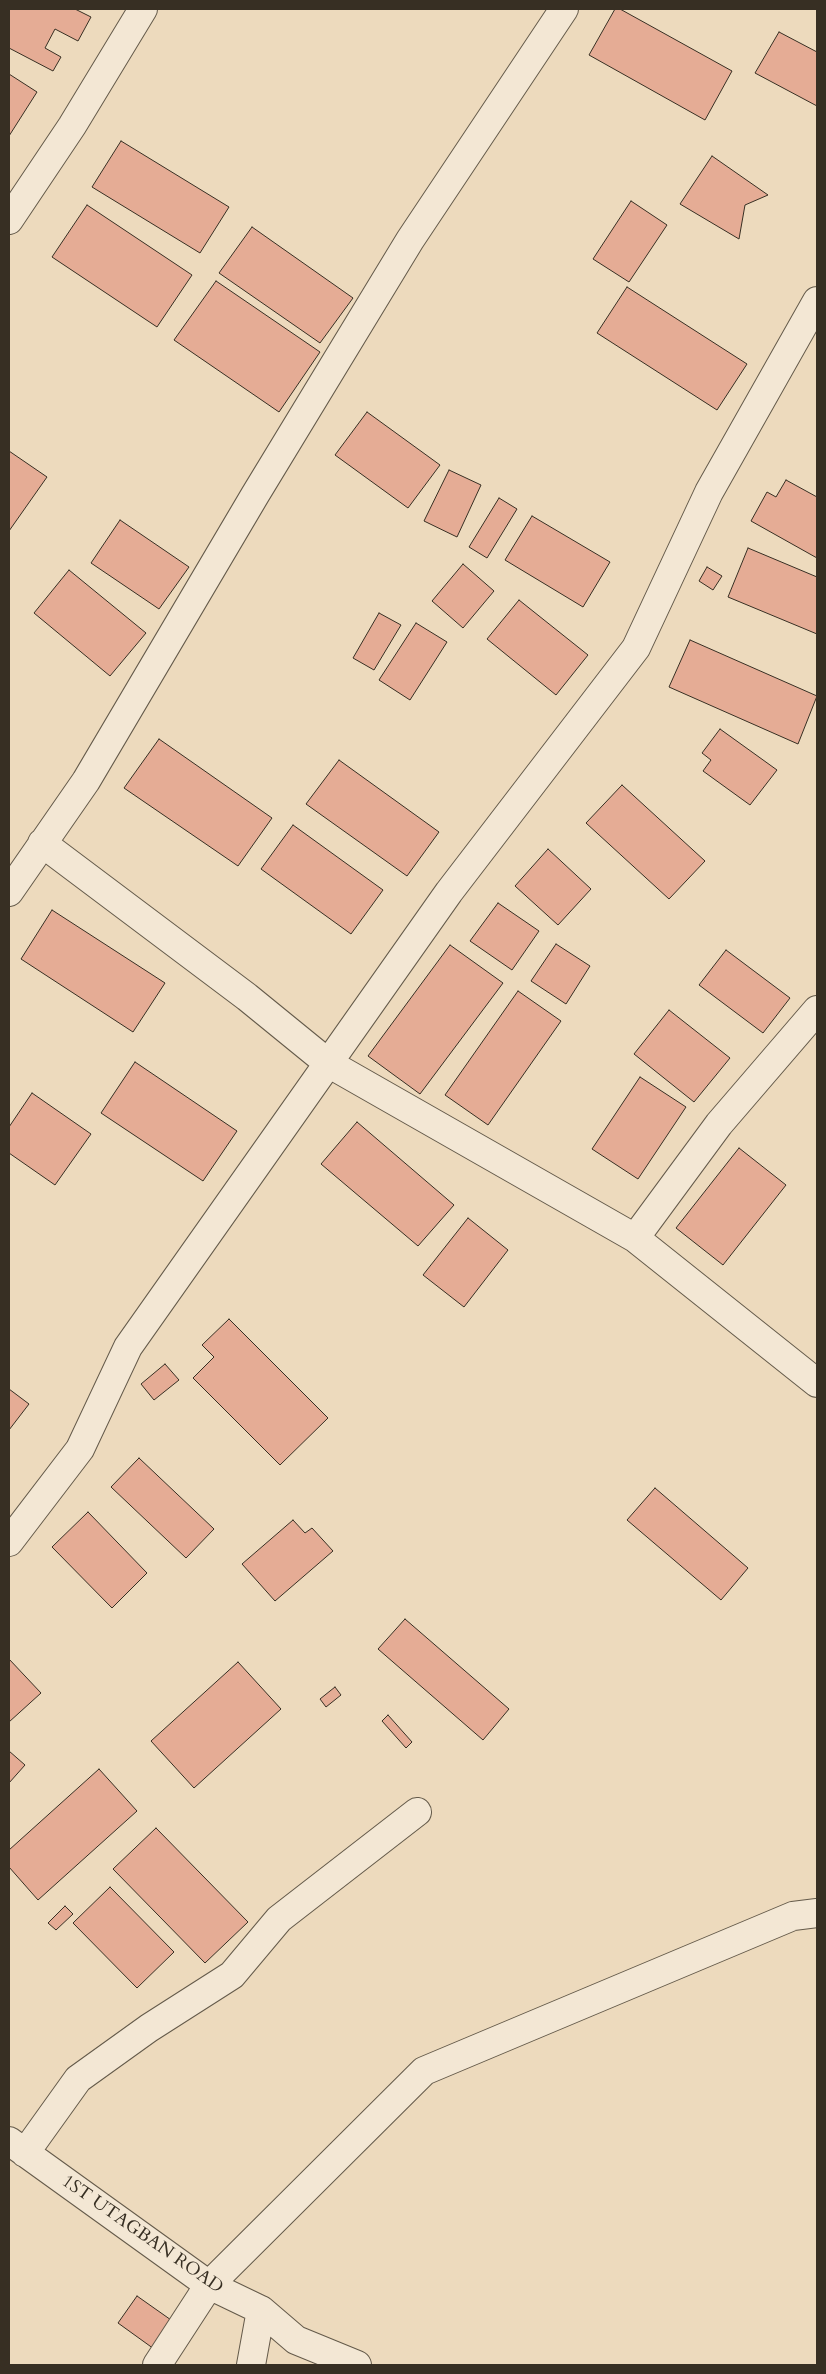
<!DOCTYPE html>
<style>
body{margin:0}
#map{position:relative;width:826px;height:2374px;overflow:hidden;background:#eddabd;font-family:Cardo,serif}
canvas{display:block}
.frame{position:absolute;inset:0;border:10px solid #372f23;pointer-events:none}
</style>
<div id="map">
<canvas width="826" height="2374"></canvas>
<div class="frame"></div>
</div>
<script>
const g = document.querySelector('canvas').getContext('2d');
g.lineJoin = 'round';
function fillPath(path, color) { g.fillStyle = color; g.fill(path, 'evenodd'); }
const toPath = rows => new Path2D(rows.map(r => 'M' + r).join(''));
function trace(path, color, width, dash) { g.strokeStyle = color; g.lineWidth = width; g.lineCap = dash ? 'butt' : 'round'; g.setLineDash(dash || []); g.stroke(path); }
function drawText(font, color, halo, rows, align = 'center') {
  g.font = font + ' Cardo,serif'; g.lineWidth = 4.5; g.setLineDash([]); g.textBaseline = 'middle'; g.strokeStyle = halo; g.fillStyle = color; for (const [text, x, y, turn = 0] of rows) {
    g.save(); g.translate(x, y); g.rotate((+turn || 0) * Math.PI / 180); g.textAlign = isNaN(turn) ? turn : align; if (halo) g.strokeText(text, 0, 0); g.fillText(text, 0, 0); g.restore();
  }
}
const building = toPath([
 [9,9,75,9,91,17,78,41,55,29,45,48,61,57,53,71,9,48,9,9],
 [615,9,620,9,732,71,705,120,589,55,615,9],
 [779,32,817,52,817,106,755,73,779,32],
 [9,74,37,92,9,136,9,74],
 [121,141,229,207,200,253,92,187,121,141],
 [712,156,768,195,745,205,739,239,680,204,712,156],
 [631,201,667,225,629,282,593,259,631,201],
 [87,205,192,275,157,327,52,257,87,205],
 [252,227,353,298,320,343,219,273,252,227],
 [216,281,320,352,279,412,174,340,216,281],
 [627,287,747,364,717,410,597,333,627,287],
 [367,412,440,465,408,508,335,455,367,412],
 [9,451,47,477,9,531,9,451],
 [449,470,481,485,457,537,424,521,449,470],
 [786,480,817,497,817,558,751,521,767,492,776,497,786,480],
 [499,498,517,509,487,558,469,547,499,498],
 [532,516,610,562,583,607,505,560,532,516],
 [120,520,189,567,159,609,91,563,120,520],
 [748,548,817,577,817,634,728,597,748,548],
 [463,564,494,591,463,628,432,601,463,564],
 [707,567,722,576,713,590,699,581,707,567],
 [69,570,146,633,110,676,34,613,69,570],
 [519,600,588,655,556,695,487,639,519,600],
 [379,613,401,625,374,670,353,658,379,613],
 [416,623,447,642,410,700,379,680,416,623],
 [690,640,817,696,798,744,669,687,690,640],
 [720,729,777,770,750,805,703,771,711,760,702,753,720,729],
 [159,739,272,818,238,866,124,788,159,739],
 [339,760,439,832,407,876,306,804,339,760],
 [622,785,705,861,669,899,586,823,622,785],
 [293,825,383,890,351,934,261,869,293,825],
 [548,849,591,889,558,925,515,886,548,849],
 [498,903,539,931,512,970,470,941,498,903],
 [52,910,165,983,133,1032,21,959,52,910],
 [556,944,590,966,566,1004,531,981,556,944],
 [450,945,503,983,420,1094,368,1056,450,945],
 [726,950,790,998,763,1033,699,985,726,950],
 [518,991,561,1021,488,1125,445,1095,518,991],
 [669,1010,730,1058,694,1102,634,1054,669,1010],
 [135,1062,237,1131,203,1181,101,1113,135,1062],
 [640,1077,686,1107,638,1179,592,1149,640,1077],
 [32,1093,91,1134,55,1185,9,1153,9,1127,32,1093],
 [357,1122,454,1205,418,1246,321,1164,357,1122],
 [739,1148,786,1185,723,1265,676,1228,739,1148],
 [468,1218,508,1250,464,1307,423,1275,468,1218],
 [229,1319,328,1418,280,1465,193,1378,214,1357,202,1345,229,1319],
 [165,1364,179,1380,154,1400,141,1384,165,1364],
 [9,1389,29,1404,9,1430,9,1389],
 [139,1458,214,1529,186,1558,111,1487,139,1458],
 [655,1488,748,1568,721,1600,627,1520,655,1488],
 [88,1512,147,1573,112,1608,52,1547,88,1512],
 [293,1520,305,1533,312,1528,333,1551,275,1601,242,1564,293,1520],
 [405,1619,509,1709,483,1740,378,1649,405,1619],
 [9,1659,41,1693,9,1722,9,1659],
 [238,1662,281,1709,194,1788,151,1741,238,1662],
 [335,1687,341,1695,326,1707,320,1699,335,1687],
 [388,1715,412,1742,406,1748,382,1721,388,1715],
 [9,1751,25,1765,9,1783,9,1751],
 [99,1769,137,1811,38,1900,9,1867,9,1850,99,1769],
 [156,1828,248,1922,205,1963,113,1869,156,1828],
 [110,1887,174,1952,137,1988,73,1923,110,1887],
 [65,1906,73,1914,56,1930,48,1923,65,1906],
 [137,2296,181,2327,161,2354,118,2323,137,2296]
]);
fillPath(building, '#e5ac95');
trace(building, '#372f23', 1);
const minor = toPath([
 [9,220,72,126,143,9],
 [42,843,247,997,328,1063,635,1238,817,1383],
 [9,892,86,781,255,495,410,240,564,9],
 [635,1238,719,1124,817,1010],
 [9,1542,80,1449,128,1347,449,892,636,648,709,492,817,301],
 [9,2141,209,2285,261,2310,296,2340,357,2365],
 [25,2153,78,2079,149,2028,232,1975,279,1919,417,1812],
 [157,2365,209,2285,424,2071,793,1916,817,1913],
 [251,2365,261,2310]
]);
trace(minor, '#645a4a', 30);
trace(minor, '#f3e7d4', 28);
drawText('18px', '#372f23', '#f3e7d4', [
 ["1ST UTAGBAN ROAD",142,2235,35]
]);
</script>
